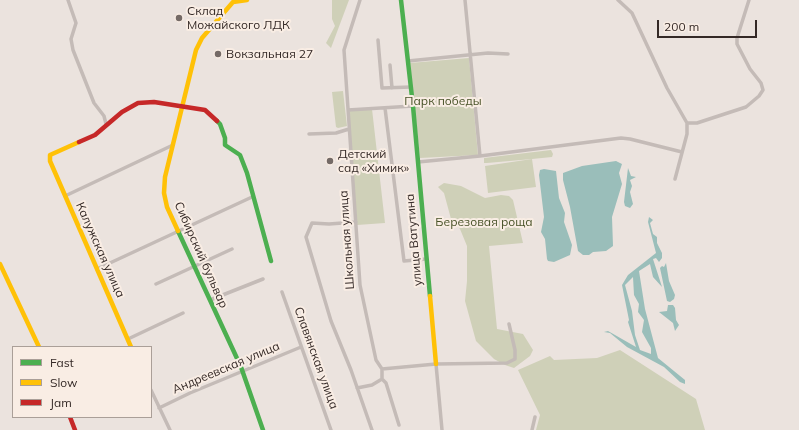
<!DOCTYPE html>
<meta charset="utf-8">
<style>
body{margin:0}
#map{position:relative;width:799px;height:430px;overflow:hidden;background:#ebe3de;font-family:Mulish,sans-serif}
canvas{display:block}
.legend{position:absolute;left:12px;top:346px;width:140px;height:72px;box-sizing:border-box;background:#f9ede4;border:1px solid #aa9f98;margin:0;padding:5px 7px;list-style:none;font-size:12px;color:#342926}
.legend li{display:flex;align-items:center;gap:8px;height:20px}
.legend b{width:20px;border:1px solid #aa9f98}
.scale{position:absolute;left:657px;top:20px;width:100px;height:18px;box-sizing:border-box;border:2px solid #342926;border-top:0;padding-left:5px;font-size:12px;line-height:14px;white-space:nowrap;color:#342926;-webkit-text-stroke:3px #f9ede4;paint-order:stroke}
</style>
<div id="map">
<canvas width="799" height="430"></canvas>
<ul class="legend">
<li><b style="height:5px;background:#4caf50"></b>Fast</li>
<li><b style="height:5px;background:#ffc107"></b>Slow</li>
<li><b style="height:5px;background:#c62828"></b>Jam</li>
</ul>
<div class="scale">200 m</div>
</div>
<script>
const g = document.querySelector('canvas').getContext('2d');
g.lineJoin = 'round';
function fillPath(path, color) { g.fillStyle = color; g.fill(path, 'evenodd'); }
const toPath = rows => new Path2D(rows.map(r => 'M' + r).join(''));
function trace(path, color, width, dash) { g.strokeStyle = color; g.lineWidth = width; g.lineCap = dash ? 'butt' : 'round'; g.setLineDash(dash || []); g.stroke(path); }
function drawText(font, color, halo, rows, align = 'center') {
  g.font = font + ' Mulish,sans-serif'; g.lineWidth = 4; g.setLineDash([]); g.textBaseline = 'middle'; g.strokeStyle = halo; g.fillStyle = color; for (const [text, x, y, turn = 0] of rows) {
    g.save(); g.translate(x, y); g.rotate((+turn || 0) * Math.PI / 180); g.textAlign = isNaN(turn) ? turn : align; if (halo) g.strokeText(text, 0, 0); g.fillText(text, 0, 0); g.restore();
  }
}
fillPath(toPath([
 [332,0,349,0,331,48,326,43,335,26,332,19],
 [469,58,478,155,420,158,410,63],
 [343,91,347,126,338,128,336,127,332,92],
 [372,109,385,223,357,225,348,110],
 [551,150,553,154,552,157,532,159,536,187,488,193,485,166,532,159,487,163,484,163,484,158],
 [444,183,461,186,485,198,501,195,509,196,513,200,523,243,489,246,497,329,523,334,533,350,530,356,514,368,505,365,494,359,476,341,465,301,467,281,467,246,460,229,451,219,444,193,438,187],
 [620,350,696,399,705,430,536,430,540,415,518,370,550,356,554,360,597,358]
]), '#cfd0b8');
fillPath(toPath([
 [616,161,622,164,619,173,622,184,612,217,613,246,606,251,593,252,589,255,583,255,578,251,570,207,563,180,563,173,582,166],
 [628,168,631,176,636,177,630,180,632,186,630,192,633,204,630,208,625,206,624,202],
 [544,169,556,171,559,198,565,213,564,222,572,245,570,255,554,262,548,261,547,259,545,239,541,232,544,217,539,175,540,170],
 [649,217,653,220,650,223,653,234,657,237,657,243,662,253,662,258,659,262,656,258,653,259,662,287,653,277,650,264,639,271,645,309,658,358,685,380,685,384,680,382,664,367,627,347,610,333,604,332,608,331,636,347,628,322,629,320,622,285,628,275,656,253,648,222],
 [633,277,634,295,639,304,638,312,644,320,642,332,651,348,651,354,640,350,635,335,632,311,625,285],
 [666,263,669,281,675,295,674,299,670,302,667,301,660,268,662,266,664,267],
 [668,305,673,305,675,308,676,320,679,325,675,331,673,323,659,312,667,311]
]), '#9abeba');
trace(toPath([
 [68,0,76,23,71,39,73,50,94,103,104,116,106,124],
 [360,0,344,50,360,285,376,360,382,369,382,379,386,383,399,425],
 [465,0,480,156],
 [618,0,632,13,667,88,687,123],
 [378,40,382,88,411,87],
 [408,61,488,53,508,54],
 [390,65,392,88],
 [385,108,404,261,426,259],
 [348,110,413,106],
 [309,134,336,133,349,129],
 [418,162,480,156,621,138,630,139,682,152],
 [675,179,687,134,687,123,697,123,746,107,759,96,763,90,761,83,750,69,737,44,737,38,749,0],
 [65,196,173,145],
 [356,222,329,224,312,223,306,237,331,321,351,370,372,430],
 [97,269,252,197],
 [156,284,232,249],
 [282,292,331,430],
 [210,300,263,279],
 [128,339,183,313],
 [436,364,442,430],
 [382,369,436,364,507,363,515,359,515,350,509,324],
 [357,388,372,385,382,379],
 [151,390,170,430],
 [159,408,190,393,301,347],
 [532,430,535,417]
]), '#c4bbb7', 3.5);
trace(toPath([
 [401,0,413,106,430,296],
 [217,121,220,124,225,138,225,145,240,155,247,173,271,261],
 [178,231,241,367,263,430]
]), '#4caf50', 4.5);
trace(toPath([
 [79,142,50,155,50,161,131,347],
 [178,231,167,207,164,193,165,177,196,50,202,38,233,2,247,0],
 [0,264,39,347],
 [430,296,436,364]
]), '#ffc107', 4.5);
trace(toPath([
 [79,142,95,135,122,112,138,103,154,102,205,110,217,121],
 [70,417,75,430]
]), '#c62828', 4.5);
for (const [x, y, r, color] of [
 [179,18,4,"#746a66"],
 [218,54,4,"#746a66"],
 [330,161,4,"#746a66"]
]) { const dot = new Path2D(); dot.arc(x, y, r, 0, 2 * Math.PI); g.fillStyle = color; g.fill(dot); trace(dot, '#f9ede4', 1.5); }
drawText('12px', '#342926', '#f9ede4', [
 ["Склад",187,11],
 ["Можайского ЛДК",187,25],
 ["Вокзальная 27",226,54],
 ["Детский",338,154],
 ["сад «Химик»",338,168]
], 'left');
drawText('12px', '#495329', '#f9ede4', [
 ["Парк победы",443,101],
 ["Березовая роща",484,222]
]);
drawText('12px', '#342926', '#f9ede4', [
 ["Школьная улица",347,240,-94],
 ["улица Ватутина",414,240,-95],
 ["Калужская улица",100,250,66],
 ["Сибирский бульвар",201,255,66],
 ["Славянская улица",316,358,70],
 ["Андреевская улица",226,368,-23]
]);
</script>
